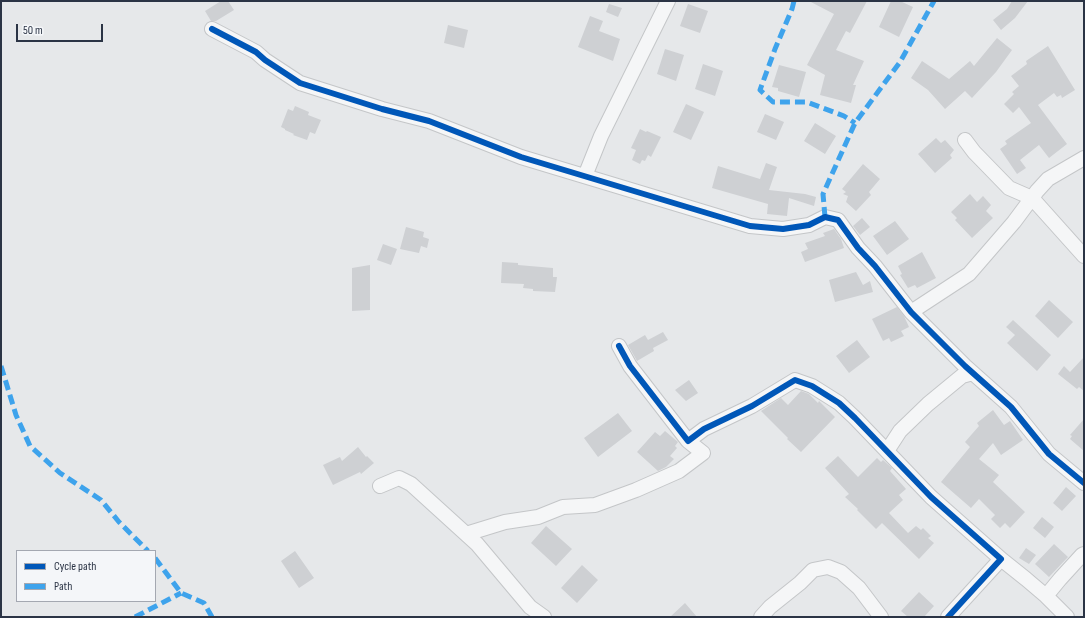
<!DOCTYPE html>
<style>
body{margin:0}
#map{position:relative;width:1085px;height:618px;overflow:hidden;background:#e6e8ea;font-family:"Sofia Sans Condensed",sans-serif}
canvas{display:block}
.frame{position:absolute;inset:0;border:2px solid #2b3445;pointer-events:none}
.legend{position:absolute;left:16px;top:550px;width:140px;height:52px;box-sizing:border-box;background:#f4f6f9;border:1px solid #a4a8b1;margin:0;padding:5px 7px;list-style:none;font-size:12px;color:#2b3445}
.legend li{display:flex;align-items:center;gap:8px;height:20px}
.legend b{width:20px;border:1px solid #a4a8b1}
.scale{position:absolute;left:16px;top:24px;width:87px;height:18px;box-sizing:border-box;border:2px solid #2b3445;border-top:0;padding-left:5px;font-size:12px;line-height:14px;white-space:nowrap;color:#2b3445;-webkit-text-stroke:3px #f4f6f9;paint-order:stroke}
</style>
<div id="map">
<canvas width="1085" height="618"></canvas>
<div class="frame"></div>
<ul class="legend">
<li><b style="height:5px;background:#0057b8"></b>Cycle path</li>
<li><b style="height:5px;background:#3ea3ec"></b>Path</li>
</ul>
<div class="scale">50 m</div>
</div>
<script>
const g = document.querySelector('canvas').getContext('2d');
g.lineJoin = 'round';
function fillPath(path, color) { g.fillStyle = color; g.fill(path, 'evenodd'); }
const toPath = rows => new Path2D(rows.map(r => 'M' + r).join(''));
function trace(path, color, width, dash) { g.strokeStyle = color; g.lineWidth = width; g.lineCap = dash ? 'butt' : 'round'; g.setLineDash(dash || []); g.stroke(path); }
fillPath(toPath([
 [221,1,228,1,234,10,216,21,211,21,205,11],
 [809,1,867,1,850,33,846,31,836,50,864,61,853,85,856,85,851,103,820,95,825,75,807,65,834,14],
 [891,1,900,1,913,7,899,37,879,27],
 [1012,1,1028,1,1015,18,1001,30,993,20,1007,9],
 [609,4,622,8,618,17,606,12],
 [688,4,708,11,700,33,680,26],
 [590,16,603,21,599,31,620,39,613,61,578,47],
 [448,25,468,30,464,48,444,43],
 [997,38,1012,50,996,72,972,98,965,91,945,109,928,90,911,78,922,61,949,79,970,61,974,66],
 [1048,46,1075,90,1062,98,1061,95,1057,97,1054,93,1038,105,1067,144,1049,158,1039,145,1020,160,1026,168,1017,174,1000,149,1007,144,1005,141,1031,123,1019,107,1013,113,1004,104,1014,94,1012,92,1019,86,1011,76,1027,64,1026,61],
 [665,49,684,55,676,81,657,74],
 [703,64,723,71,715,96,695,89],
 [779,65,806,72,799,97,778,91,778,88,772,87],
 [686,104,704,112,691,140,673,132],
 [295,106,309,112,308,115,321,120,315,134,310,132,307,140,293,135,294,134,285,130,285,129,281,127,288,109,293,111],
 [765,114,784,122,776,140,757,132],
 [815,123,836,136,825,154,804,141],
 [640,129,646,132,647,131,661,137,651,157,648,155,645,161,642,160,640,164,632,160,636,150,631,148],
 [936,138,941,143,945,140,954,150,950,155,952,158,935,173,918,154],
 [766,163,777,167,769,190,805,194,816,197,814,206,789,198,787,216,767,214,768,204,712,188,718,166,760,179],
 [863,164,880,179,869,192,871,195,856,211,846,202,848,196,843,194,846,192,842,189],
 [970,194,977,202,983,196,991,205,986,211,993,218,972,238,955,220,957,218,951,212],
 [862,218,870,227,860,235,853,226],
 [895,221,909,239,887,255,873,236],
 [406,227,424,232,423,237,429,239,427,248,421,246,419,253,400,249],
 [834,229,841,239,844,248,805,262,801,252,808,249,805,243,825,236,823,233],
 [383,244,397,249,391,265,377,260],
 [922,252,936,278,917,288,915,285,908,288,900,275,902,274,898,266],
 [502,262,518,263,518,265,553,268,553,277,557,277,555,292,533,291,533,289,523,288,524,284,501,283],
 [370,265,370,310,352,311,352,268],
 [856,272,863,285,870,281,873,292,835,302,829,280],
 [1049,300,1073,322,1058,338,1035,316],
 [897,307,904,316,909,327,901,331,904,336,891,342,889,338,883,341,872,319],
 [1013,320,1051,355,1037,371,1007,343,1015,335,1006,327],
 [663,332,668,340,653,348,654,351,637,361,628,345,645,335,648,340],
 [857,340,870,357,849,373,836,356],
 [1084,357,1084,391,1079,387,1077,389,1058,374,1064,366,1070,372],
 [689,380,698,393,686,401,675,390],
 [801,391,809,394,818,403,819,401,835,417,801,452,787,439,788,438,761,411,781,398,788,405],
 [993,410,1004,425,1010,421,1023,440,1001,455,993,443,979,459,999,475,993,482,1025,512,1010,528,1005,523,1000,528,991,519,995,515,979,499,971,508,941,482,970,447,965,442,979,426,977,423],
 [618,413,632,431,598,457,584,438],
 [1084,419,1084,451,1070,439,1072,436,1070,435],
 [665,431,678,442,675,446,677,448,670,456,674,459,666,467,658,471,637,452,655,432,660,436],
 [358,447,366,457,367,456,374,463,361,474,360,472,333,485,323,465,340,457,342,461],
 [838,456,858,477,877,458,881,462,883,460,892,468,890,471,906,489,899,495,903,500,889,513,908,533,916,526,921,530,923,528,931,536,928,538,934,543,919,559,882,523,876,529,857,510,858,509,845,497,849,494,825,468],
 [1066,487,1076,496,1062,511,1053,503],
 [1042,517,1054,527,1045,538,1033,528],
 [546,526,572,549,556,566,531,543],
 [1054,544,1068,557,1049,577,1035,564],
 [1026,548,1036,555,1029,564,1019,558],
 [295,551,314,578,299,588,281,561],
 [582,565,598,580,577,603,561,588],
 [919,592,934,606,924,617,908,617,901,611],
 [685,603,697,617,670,617]
]), '#ced0d3');
const street = toPath([
 [212,29,256,52,265,60,300,83,382,109,429,121,521,157,750,226,783,229,809,225,825,217,838,220,858,248,875,266,911,312,965,366,1011,407,1049,454,1084,483],
 [965,140,974,152,1009,188,1032,198,1084,256],
 [585,176,601,136,668,1],
 [911,312,969,274,1014,222,1037,191,1048,179,1084,158],
 [619,346,630,366,688,441,704,429,752,406,795,380,812,386,839,403,855,418,931,497,1001,559,948,617],
 [887,451,900,431,928,404,962,376,973,373],
 [380,486,399,478,411,484,477,544,530,607,544,617],
 [466,534,505,522,538,517,563,507,595,505,636,490,679,471,703,453,688,441],
 [1001,559,1026,579,1046,596,1067,617],
 [1046,596,1060,579,1082,555,1084,554],
 [761,617,770,607,800,583,813,570,828,567,841,572,859,588,881,617]
]);
trace(street, '#c4c6c8', 16);
trace(street, '#f5f6f7', 14);
trace(toPath([
 [794,1,792,9,775,49,760,90,773,102,807,102,844,116,855,123],
 [825,217,823,194,855,123,900,62,934,1],
 [1,366,16,415,30,446,60,473,101,500,119,522,148,551],
 [155,558,181,593,204,603,212,617],
 [135,617,181,593]
]), '#3ea3ec', 5, [10, 5]);
trace(toPath([
 [212,29,256,52,265,60,300,83,382,109,429,121,521,157,750,226,783,229,809,225,825,217,838,220,858,248,875,266,911,312,965,366,1011,407,1049,454,1084,483],
 [619,346,630,366,688,441,704,429,752,406,795,380,812,386,839,403,855,418,931,497,1001,559,948,617]
]), '#0057b8', 6);
</script>
